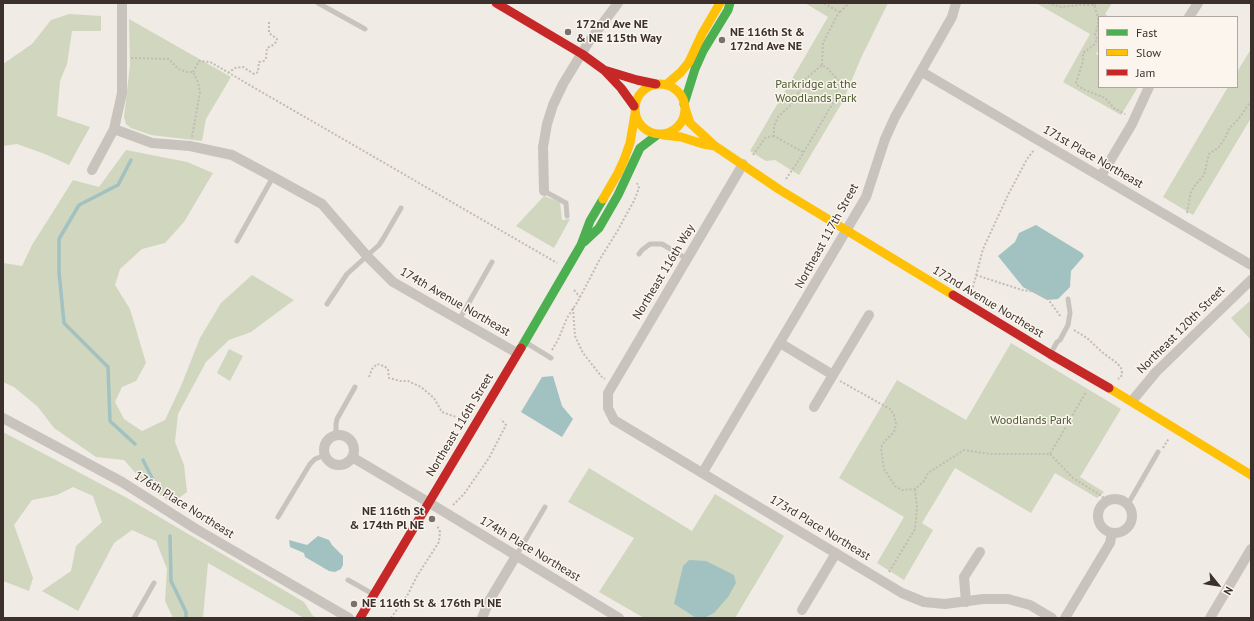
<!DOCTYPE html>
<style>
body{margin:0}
#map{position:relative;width:1254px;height:621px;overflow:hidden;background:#f0ebe5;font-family:"PT Sans",sans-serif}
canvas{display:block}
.frame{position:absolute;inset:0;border:4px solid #3b302b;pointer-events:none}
.legend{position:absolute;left:1098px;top:16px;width:140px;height:72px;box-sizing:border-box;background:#fbf5ee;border:1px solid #aea6a0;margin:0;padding:5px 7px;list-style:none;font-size:12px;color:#3b302b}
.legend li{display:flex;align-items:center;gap:8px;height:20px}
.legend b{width:20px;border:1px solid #aea6a0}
.north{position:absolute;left:1198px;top:565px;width:40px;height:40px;-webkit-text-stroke:3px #fbf5ee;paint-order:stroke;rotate:120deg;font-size:11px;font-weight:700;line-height:16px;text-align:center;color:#3b302b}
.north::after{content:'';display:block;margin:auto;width:14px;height:18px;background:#3b302b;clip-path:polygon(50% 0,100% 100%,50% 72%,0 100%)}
</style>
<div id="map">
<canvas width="1254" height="621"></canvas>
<div class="frame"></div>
<ul class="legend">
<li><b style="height:5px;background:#4caf50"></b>Fast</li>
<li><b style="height:5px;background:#ffc107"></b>Slow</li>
<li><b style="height:5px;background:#c62828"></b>Jam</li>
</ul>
<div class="north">N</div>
</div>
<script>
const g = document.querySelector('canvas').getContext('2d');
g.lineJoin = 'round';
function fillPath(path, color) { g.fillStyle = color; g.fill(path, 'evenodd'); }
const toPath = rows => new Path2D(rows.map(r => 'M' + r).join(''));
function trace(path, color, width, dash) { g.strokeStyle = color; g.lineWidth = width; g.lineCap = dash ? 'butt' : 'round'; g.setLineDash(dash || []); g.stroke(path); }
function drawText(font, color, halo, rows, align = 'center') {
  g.font = font + ' "PT Sans",sans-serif'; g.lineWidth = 3; g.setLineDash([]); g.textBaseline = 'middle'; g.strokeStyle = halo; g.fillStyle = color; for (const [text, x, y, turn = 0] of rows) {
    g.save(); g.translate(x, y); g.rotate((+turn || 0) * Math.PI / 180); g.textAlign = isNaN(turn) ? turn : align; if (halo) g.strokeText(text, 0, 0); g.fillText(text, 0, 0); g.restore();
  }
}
fillPath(toPath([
 [805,3,888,3,861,58,843,101,799,175,775,160,766,161,750,151,828,17],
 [1036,3,1112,3,1105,14,1109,17,1099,17,1099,49,1096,54,1099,56,1099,87,1138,87,1121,115,1063,82,1090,34],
 [69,14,101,16,101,31,72,31,67,64,60,81,57,116,90,127,69,165,45,154,17,144,3,146,3,64,32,44,51,20],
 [129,19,231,77,206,119,202,141,151,135,131,128,126,124,124,117,130,65],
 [1251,49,1251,118,1193,215,1163,197,1228,87,1237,87,1237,72],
 [126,150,187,162,213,173,184,222,165,243,142,249,120,269,115,285,130,309,146,363,136,381,122,387,115,402,124,419,142,431,165,420,181,386,200,338,221,303,252,275,294,300,251,332,229,340,206,362,178,414,175,442,184,465,187,492,172,503,149,488,124,460,96,457,54,428,38,407,14,387,3,382,3,263,22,266,32,245,73,180,99,187],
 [544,196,560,202,562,220,570,219,554,248,516,226],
 [1251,300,1251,340,1231,318],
 [1011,343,1121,409,1080,477,1104,492,1097,498,1055,473,1031,513,955,468,922,523,933,530,904,580,877,563,904,517,839,478,897,380,966,420],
 [229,349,243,356,230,381,217,373],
 [3,432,127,498,304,602,313,616,317,618,304,618,208,563,203,618,173,618,165,601,167,569,156,541,132,530,114,543,78,611,42,591,71,571,76,546,102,522,93,496,73,487,57,495,32,500,14,525,33,578,29,591,3,581],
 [589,468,692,531,715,494,784,536,735,618,705,618,714,613,674,604,696,618,644,618,599,592,634,538,568,502]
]), '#d1d6bf');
fillPath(toPath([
 [1036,225,1082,253,1084,256,1071,271,1070,287,1058,299,1047,300,1023,287,998,256,1015,242,1019,233],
 [553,376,562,406,573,419,562,437,521,412,542,377],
 [318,536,329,540,332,545,343,556,343,565,341,569,335,572,329,571,305,557,304,553,290,547,289,540,307,545],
 [689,560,706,561,734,575,736,583,728,597,714,613,705,618,696,618,674,604,683,566]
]), '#a1c2c1');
trace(toPath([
 [131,160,118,185,79,205,59,239,59,272,64,323,108,367,110,421,135,444],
 [143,460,157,488],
 [170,536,171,581,186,612,186,618]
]), '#a1c2c1', 3.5);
trace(toPath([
 [1048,3,1061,7,1080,5,1094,5,1098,17,1098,25,1095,35,1097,39,1095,44,1083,53,1083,61,1076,83,1078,86,1083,89,1105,98,1114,108,1125,114],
 [1094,5,1100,3],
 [840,12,847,5,848,3],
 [131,58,169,59,178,69,187,72,193,72,198,82,200,92,192,137],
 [822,65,823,43,839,12,824,3],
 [193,72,199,61,210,62,557,263],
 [228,73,235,68,243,67,254,74,258,72,259,62,264,61,266,58,267,48,273,45,276,42,277,39,269,33,269,20],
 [753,155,765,138,774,136],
 [786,179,799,160,836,98,838,80,828,69,822,65,803,81,795,101,778,117,774,126,774,136,803,152],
 [1187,213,1191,191,1197,183,1204,175,1209,154,1219,147,1225,138,1229,129,1240,117,1251,101],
 [976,275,1022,290,1038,292,1045,295,1061,317],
 [574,290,580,297],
 [972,291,983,249,1008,195,1027,159,1034,150],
 [573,308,575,336,583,353,602,377,605,379],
 [1074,330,1087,338,1103,353,1117,363,1121,368,1122,373,1121,377,1118,379],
 [552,350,558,340,567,318,578,301,600,259,618,230,626,215,634,201,639,188,637,183],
 [369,377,372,369,377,364,384,366,388,369,389,378,400,381,408,381,421,387,434,398,442,412,453,416,461,418],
 [840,381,890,409,894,415,896,424,894,432,884,442,881,448,884,469,895,486,902,490,915,489,924,481,928,473,964,450,991,454,1050,454,1086,392],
 [1163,448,1169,438],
 [1050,454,1073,478,1102,496,1106,501],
 [453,505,464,494,489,458,506,425,501,419],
 [889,572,915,529,917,508,915,489],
 [391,618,408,594,417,576,439,542,440,532,437,525]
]), '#c2bbb6', 2, [2, 2]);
trace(toPath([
 [318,3,365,29],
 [544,191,566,203,567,216],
 [237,241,273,177],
 [639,254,642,250,650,244,662,244,687,259],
 [327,304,347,274,379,245,383,239,401,208],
 [459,320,492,262],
 [525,342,551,358],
 [1051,353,1057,342,1060,340,1068,325,1070,313,1068,299],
 [336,435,336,424,337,419,355,387],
 [1128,504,1158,452],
 [278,517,310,464,315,459,325,455],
 [516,556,545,507],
 [348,580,373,594],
 [134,618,154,583]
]), '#c9c3be', 5);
trace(toPath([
 [1189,17,1198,3],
 [922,72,1251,265],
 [114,129,152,143,190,146,232,155,273,177,322,204,367,256,393,282,517,353],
 [743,164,608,393,608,408,614,420,902,593,924,602,945,604,983,599,1008,599,1030,605,1052,618],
 [92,170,114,129,122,93,122,3],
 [1101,176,1132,124,1149,87],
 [544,191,543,147,547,124,553,105,563,84,588,43,618,3],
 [780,343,833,375,869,315],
 [1132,401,1156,372,1251,280],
 [814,407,833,375],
 [3,418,122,482,196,529,349,618],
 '324 450a15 15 0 1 1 30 0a15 15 0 1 1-30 0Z',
 [352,457,428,502,619,618],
 [703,472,866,197,885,139,895,117,952,17,956,3],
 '1098 516a17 17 0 1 1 34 0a17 17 0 1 1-34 0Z',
 [966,602,964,577,980,552],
 [802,610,836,553],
 [482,618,489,601,516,556],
 [1065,618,1110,543,1112,533],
 [1210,618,1251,549]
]), '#c9c3be', 10);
trace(toPath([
 [684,104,695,69,703,51,728,10,730,3],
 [584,242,599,228,618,195,640,148,657,135],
 [521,348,581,245,590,221,603,199]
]), '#4caf50', 9);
trace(toPath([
 '635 109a25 25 0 1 1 50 0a25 25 0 1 1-50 0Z',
 [666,85,681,72,689,62,702,34,720,3],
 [685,108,690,123,715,146,780,190,953,295],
 [663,135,681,137,703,144,715,146],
 [603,199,618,173,624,160,630,143,635,114],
 [1109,388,1251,475]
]), '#ffc107', 9);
trace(toPath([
 [496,3,582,54,604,70,621,88,634,106],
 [604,70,637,80,656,84],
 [953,295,1050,354,1109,388],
 [360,618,521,348]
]), '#c62828', 9);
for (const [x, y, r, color] of [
 [568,32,4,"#7a716c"],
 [722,40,4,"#7a716c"],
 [432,519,4,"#7a716c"],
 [354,604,4,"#7a716c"]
]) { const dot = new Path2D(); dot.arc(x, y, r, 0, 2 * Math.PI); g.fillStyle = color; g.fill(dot); trace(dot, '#fbf5ee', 1.5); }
drawText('bold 12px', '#3b302b', '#fbf5ee', [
 ["172nd Ave NE",576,25],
 ["& NE 115th Way",576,39],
 ["NE 116th St &",730,33],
 ["172nd Ave NE",730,47],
 ["NE 116th St",424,512,"right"],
 ["& 174th Pl NE",424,526,"right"],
 ["NE 116th St & 176th Pl NE",362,604]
], 'left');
drawText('12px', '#4a5a2e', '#fbf5ee', [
 ["Parkridge at the",816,85],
 ["Woodlands Park",816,99],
 ["Woodlands Park",1031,421]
]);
drawText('12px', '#3b302b', '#fbf5ee', [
 ["171st Place Northeast",1093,157,30],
 ["Northeast 117th Street",827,236,-61],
 ["Northeast 116th Way",664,272,-59],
 ["174th Avenue Northeast",455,302,30],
 ["172nd Avenue Northeast",988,302,31],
 ["Northeast 120th Street",1181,330,-45],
 ["Northeast 116th Street",460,425,-59],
 ["176th Place Northeast",184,505,32],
 ["173rd Place Northeast",820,528,31],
 ["174th Place Northeast",530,549,31]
]);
</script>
